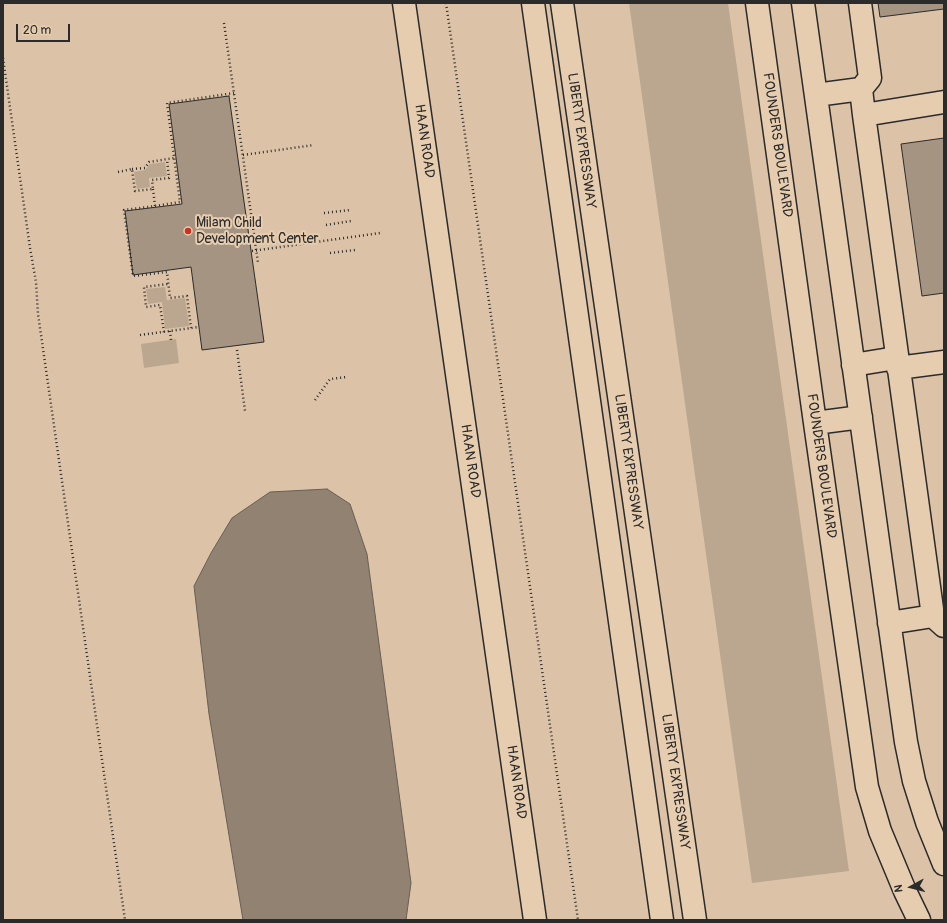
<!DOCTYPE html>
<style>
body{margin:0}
#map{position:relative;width:947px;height:923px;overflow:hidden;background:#dcc3a7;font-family:Pangolin,sans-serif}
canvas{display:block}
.frame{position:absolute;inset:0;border:4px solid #2b2b2b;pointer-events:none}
.north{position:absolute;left:891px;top:867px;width:40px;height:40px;-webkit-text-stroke:3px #e7cdaf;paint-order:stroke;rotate:263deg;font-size:11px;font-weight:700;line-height:16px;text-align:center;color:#2b2b2b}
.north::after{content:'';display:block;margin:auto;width:14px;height:18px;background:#2b2b2b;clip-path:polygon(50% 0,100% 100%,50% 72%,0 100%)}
.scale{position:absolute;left:16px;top:24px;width:54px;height:18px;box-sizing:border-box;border:2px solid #2b2b2b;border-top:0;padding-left:5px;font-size:12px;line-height:14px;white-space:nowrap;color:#2b2b2b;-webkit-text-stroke:3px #e7cdaf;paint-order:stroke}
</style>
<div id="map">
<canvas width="947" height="923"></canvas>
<div class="frame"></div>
<div class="north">N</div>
<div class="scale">20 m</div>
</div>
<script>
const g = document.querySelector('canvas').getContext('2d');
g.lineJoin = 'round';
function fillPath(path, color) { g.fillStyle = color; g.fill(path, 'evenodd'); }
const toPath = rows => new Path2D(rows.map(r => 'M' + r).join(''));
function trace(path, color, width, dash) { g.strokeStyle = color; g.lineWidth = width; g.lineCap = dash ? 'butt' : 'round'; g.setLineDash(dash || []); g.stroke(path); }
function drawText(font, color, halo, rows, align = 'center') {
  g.font = font + ' Pangolin,sans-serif'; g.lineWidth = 4; g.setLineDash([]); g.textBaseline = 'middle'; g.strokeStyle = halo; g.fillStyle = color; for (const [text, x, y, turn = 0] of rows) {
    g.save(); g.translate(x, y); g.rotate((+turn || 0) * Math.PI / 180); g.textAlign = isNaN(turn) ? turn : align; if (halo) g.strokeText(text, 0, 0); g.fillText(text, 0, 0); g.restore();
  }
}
fillPath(toPath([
 [629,3,728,3,849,871,752,883],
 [165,162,167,176,149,178,150,187,137,189,134,172,145,170,150,164],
 [165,287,167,300,185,298,189,326,165,329,162,302,148,304,146,289],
 [176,339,179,363,144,368,141,344]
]), '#bba790');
const water = toPath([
 [327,489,350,504,367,554,411,883,406,920,243,920,209,714,194,586,211,553,232,518,270,492,327,489]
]);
fillPath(water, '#918272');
trace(water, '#685f56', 1);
const building = toPath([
 [878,3,944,3,944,9,880,17,878,3],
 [229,96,264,342,202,350,191,267,133,275,125,211,182,204,169,104,229,96],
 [944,138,944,293,922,296,901,144,944,138]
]);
fillPath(building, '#a49481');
trace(building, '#2b2b2b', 1);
const minor = toPath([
 [404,3,535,920],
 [757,3,815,423,867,787,880,831,905,891,919,920],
 [803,3,906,742,914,781,927,822,944,864],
 [860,3,870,78,861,89,864,115],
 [816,95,861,89],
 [944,102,864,115,933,616,944,626],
 [853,365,896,358],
 [898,368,944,362],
 [815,423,861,417],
 [889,623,933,616]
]);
const highway = toPath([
 [533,3,662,920],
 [562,3,695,920]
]);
trace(minor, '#2b2b2b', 25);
trace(highway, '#2b2b2b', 25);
trace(toPath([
 [446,3,578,920],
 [224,23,258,263],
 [3,58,30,248,36,282,38,314,125,920],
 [243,155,314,145],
 [132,169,145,168,149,162,174,158],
 [118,172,132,169,135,191,153,189,152,180,169,178,167,159],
 [153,189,155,206,124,210,133,276,167,272,170,298,187,296,191,328],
 [155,206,180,202,167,103,234,93],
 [324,213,350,210],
 [326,225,351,221],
 [252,251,380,233],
 [330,253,355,250],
 [170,331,171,340],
 [164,332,160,305,146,307,144,287,168,284],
 [140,335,199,327],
 [237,350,245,411],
 [315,400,330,379,347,377]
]), '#2b2b2b', 2.5, [1, 3]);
trace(minor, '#e7cdaf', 22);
trace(highway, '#e7cdaf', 22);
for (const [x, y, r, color] of [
 [188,231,4,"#c8321e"]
]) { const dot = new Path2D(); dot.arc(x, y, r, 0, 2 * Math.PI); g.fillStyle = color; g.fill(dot); trace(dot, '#e7cdaf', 1.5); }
drawText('14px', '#2b2b2b', '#e7cdaf', [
 ["HAAN ROAD",424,141,82],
 ["LIBERTY EXPRESSWAY",581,141,82],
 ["FOUNDERS BOULEVARD",777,145,82],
 ["HAAN ROAD",470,461,82],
 ["LIBERTY EXPRESSWAY",628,462,82],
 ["FOUNDERS BOULEVARD",821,466,82],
 ["HAAN ROAD",516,782,82],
 ["LIBERTY EXPRESSWAY",675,782,82]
]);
drawText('14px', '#2b2b2b', '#e7cdaf', [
 ["Milam Child",196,223],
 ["Development Center",196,239]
], 'left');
</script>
